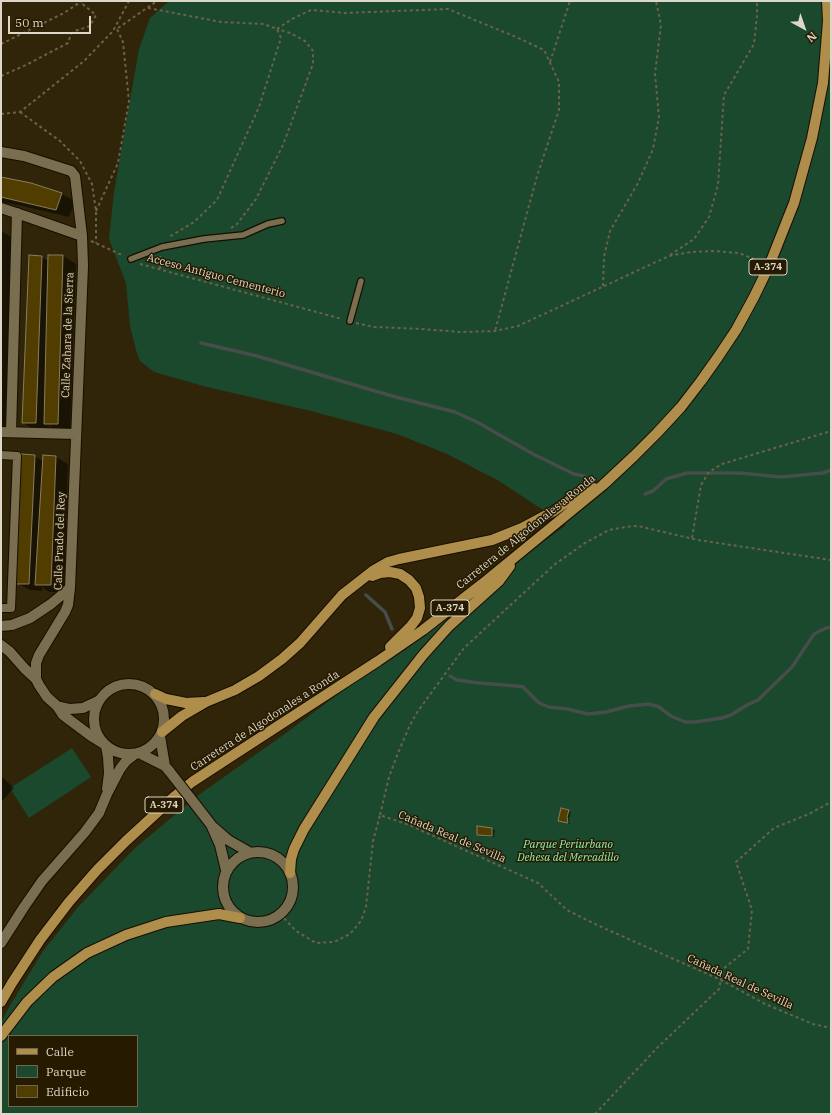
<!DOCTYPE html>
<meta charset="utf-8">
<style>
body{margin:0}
#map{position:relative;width:832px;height:1115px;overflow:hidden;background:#302508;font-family:"IBM Plex Serif",serif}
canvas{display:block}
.frame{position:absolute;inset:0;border:2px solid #ddd7c7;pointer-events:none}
.legend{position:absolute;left:8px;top:1035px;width:130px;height:72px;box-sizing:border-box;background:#261b01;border:1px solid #6f6650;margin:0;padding:5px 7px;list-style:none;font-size:12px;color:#ddd7c7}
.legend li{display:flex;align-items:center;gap:8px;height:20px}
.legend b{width:20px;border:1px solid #6f6650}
.north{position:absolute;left:784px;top:8px;width:40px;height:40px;-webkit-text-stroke:3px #261b01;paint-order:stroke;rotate:140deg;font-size:11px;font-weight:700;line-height:16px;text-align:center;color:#ddd7c7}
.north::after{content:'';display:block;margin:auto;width:14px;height:18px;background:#ddd7c7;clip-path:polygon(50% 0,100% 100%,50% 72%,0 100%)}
.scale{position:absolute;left:8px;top:16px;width:83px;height:18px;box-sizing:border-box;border:2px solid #ddd7c7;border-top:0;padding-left:5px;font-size:12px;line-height:14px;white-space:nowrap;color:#ddd7c7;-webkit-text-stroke:3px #261b01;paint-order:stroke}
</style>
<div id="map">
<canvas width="832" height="1115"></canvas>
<div class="frame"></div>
<ul class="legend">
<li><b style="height:5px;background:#af8e4b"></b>Calle</li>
<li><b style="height:11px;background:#1a492d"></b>Parque</li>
<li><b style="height:11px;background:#513d00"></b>Edificio</li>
</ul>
<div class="north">N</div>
<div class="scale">50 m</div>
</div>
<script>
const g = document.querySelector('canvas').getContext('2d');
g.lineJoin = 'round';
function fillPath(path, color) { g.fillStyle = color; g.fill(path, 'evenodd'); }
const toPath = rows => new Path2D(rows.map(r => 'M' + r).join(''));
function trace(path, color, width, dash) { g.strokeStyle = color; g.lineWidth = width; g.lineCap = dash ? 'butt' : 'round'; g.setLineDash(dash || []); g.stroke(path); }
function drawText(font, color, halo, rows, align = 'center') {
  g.font = font + ' "IBM Plex Serif",serif'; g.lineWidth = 3; g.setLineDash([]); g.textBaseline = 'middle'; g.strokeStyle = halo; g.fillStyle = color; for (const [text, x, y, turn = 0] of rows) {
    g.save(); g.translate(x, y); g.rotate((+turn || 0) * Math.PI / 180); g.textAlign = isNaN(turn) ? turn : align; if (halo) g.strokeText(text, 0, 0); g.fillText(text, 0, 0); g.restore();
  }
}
fillPath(toPath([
 [169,1,831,1,831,1114,1,1114,1,1023,8,1009,43,951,78,907,136,847,200,794,286,733,566,525,499,481,447,454,397,434,311,411,207,387,154,372,140,361,136,350,130,326,126,283,109,239,114,192,139,49,150,18],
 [9,1036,137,1036,137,1106,9,1106],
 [72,748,91,777,29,818,10,788]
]), '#1a492d');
fillPath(toPath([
 [1,178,30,184,62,194,75,201,69,217,18,205,1,202],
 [1,231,13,238,7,428,1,428],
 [49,256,63,256,76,264,70,431,58,431,49,425,49,430,36,430,23,423,41,257,49,261],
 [34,456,43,461,56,457,68,464,64,592,49,592,42,587,42,591,30,590,17,583],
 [1,776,14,788,1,802],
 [568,811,571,812,569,819,570,824,559,821],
 [478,827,492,829,495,830,494,837,480,836,478,834]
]), '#0007');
trace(toPath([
 [201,343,257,356,392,396,455,412,477,422,533,454,574,474,584,476],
 [645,494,653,491,666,479,687,473,740,473,781,477,823,473,831,470],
 [366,595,385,612,392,629],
 [450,676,457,680,479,683,516,686,523,687,539,703,549,707,567,709,588,714,606,712,629,706,649,704,659,707,671,716,685,722,695,722,722,718,731,715,747,705,758,700,792,667,814,634,826,628,831,627]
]), '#464d4a', 3.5);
const building = toPath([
 [1,177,31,183,62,193,56,210,1,197,1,177],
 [29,255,42,256,36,423,22,423,29,255],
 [48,255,63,255,58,424,44,424,48,255],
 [21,454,35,455,29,584,16,584,21,454],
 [43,455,56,456,51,585,35,585,43,455],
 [561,808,569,810,567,817,568,823,558,821,561,808],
 [477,826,492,828,492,836,477,835,477,826]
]);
fillPath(building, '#513d00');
trace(building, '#897d5f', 1);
const service = toPath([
 [131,259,162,247,204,239,243,235,268,224,282,221],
 [350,321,361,281]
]);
const pedestrian = toPath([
 [1,455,17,456,11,608,1,608]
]);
const minor = toPath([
 [1,152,24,156,71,171,75,176,82,236],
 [11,432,17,213]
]);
const tertiary = toPath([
 [1,208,28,217,82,236,83,266,70,588,68,605,65,612,39,655,36,663,36,679,39,685,47,697,57,706,63,715,91,736,104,744],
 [1,432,76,434],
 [1,626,12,625,30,618,51,604,70,588],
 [1,645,10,652,25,669,36,679],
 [57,706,70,709,83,708,98,701]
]);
const secondary = toPath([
 '94 719a35 35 0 1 1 70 0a35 35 0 1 1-70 0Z',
 [160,736,165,766,170,772],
 [106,746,108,757,109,773,107,789],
 [139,753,165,766],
 [195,804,212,826,228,840,249,852],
 [212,827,220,845,226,870],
 '223 887a35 35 0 1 1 70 0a35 35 0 1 1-70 0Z',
 [1,943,24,907,42,881,85,832,99,813,107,794,120,769,126,761,135,754]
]);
const primary = toPath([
 [372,576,380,573,390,572,400,574,409,580,416,588,419,597,420,608,417,618,411,626,390,647],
 [155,694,166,699,186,703,204,702],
 [162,732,182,716,206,702,235,690,259,676,282,659,300,643,342,595,374,570,388,562,399,559,492,540,522,528,554,511,577,495,594,488],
 [290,873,291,859,294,849,304,829,374,717,423,655,449,626,499,581,510,566],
 [1,1002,12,983,40,940,69,902,97,870,126,841,175,796,192,782,221,763,378,661,423,630,482,584,603,485,634,456,657,433,681,407,701,381,718,357,736,330,754,297,769,266,794,203,812,138,823,83,828,21,827,1],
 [1,1036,27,1002,53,977,87,953,126,935,166,922,219,914,240,918]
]);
trace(service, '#180e00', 8);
trace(pedestrian, '#180e00', 10);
trace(minor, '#180e00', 12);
trace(tertiary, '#180e00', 12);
trace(secondary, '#180e00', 12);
trace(primary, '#180e00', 12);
trace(toPath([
 [148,8,221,22,264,24,277,29,281,38,259,107,217,200,194,222,169,237],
 [118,28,157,1],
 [277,29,292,19,311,10,345,13,448,9,516,37,544,50,559,82,559,110,537,176,495,331],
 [1,44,64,13,82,1],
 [550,62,570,1],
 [1,76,26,65,68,43,71,34,75,31,90,26,96,15,80,2],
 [20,112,60,141,80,161,92,184,96,211,96,243],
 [1,114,20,112,84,61,113,31,129,1],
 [96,211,118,163,129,101,123,42,117,29],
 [231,228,237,224,256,199,283,145,313,64,313,51,305,41,290,33,277,29],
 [91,241,124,256],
 [670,255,694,239,709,217,718,185,724,95,754,44,757,16,757,1],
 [140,264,342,319],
 [160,269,160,256],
 [603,286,604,257,610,231,638,183,653,149,659,117,655,74,661,25,656,1],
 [356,323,374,327,422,329,460,332,495,331,518,326,669,256,691,252,714,251,739,253,761,262],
 [692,538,701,485,709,472,722,464,831,431],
 [380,815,389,777,398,753,410,725,418,711,464,648,554,565,585,543,609,530,626,527,638,526,698,540,831,560],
 [280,914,296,931,316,943,334,942,350,934,361,921,366,907,373,841,380,815,409,825,538,883,567,910,597,925,721,980,765,1004,813,1024,831,1028],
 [595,1114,658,1047,719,989,723,969,748,949,752,910,736,862,774,828,809,814,831,802]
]), '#6b6249', 2, [3, 3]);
trace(service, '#7a6e50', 5.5);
trace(pedestrian, '#7a6e50', 8);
trace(minor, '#7a6e50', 10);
trace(tertiary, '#7a6e50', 10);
trace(secondary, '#7a6e50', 10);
trace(primary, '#af8e4b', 10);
const secondaryBridge = toPath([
 [170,772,195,804]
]);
trace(secondaryBridge, '#180e00', 12, []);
trace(secondaryBridge, '#7a6e50', 10);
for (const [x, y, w] of [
 [768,267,38],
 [450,608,38],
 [164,805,38]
]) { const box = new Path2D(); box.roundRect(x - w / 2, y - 8, w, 16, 3); g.fillStyle = '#261b01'; g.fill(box); trace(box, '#ddd7c7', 1); }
drawText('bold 10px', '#ddd7c7', null, [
 ["A-374",768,267],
 ["A-374",450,608],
 ["A-374",164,805]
]);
drawText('11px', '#ddd7c7', '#261b01', [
 ["Acceso Antiguo Cementerio",216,276,15],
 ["Calle Zahara de la Sierra",68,335,-88],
 ["Carretera de Algodonales a Ronda",526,532,-39],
 ["Calle Prado del Rey",60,541,-88],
 ["Carretera de Algodonales a Ronda",265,721,-33],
 ["Cañada Real de Sevilla",452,837,23],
 ["Cañada Real de Sevilla",740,982,25]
]);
drawText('italic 11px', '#91f0b2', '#261b01', [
 ["Parque Periurbano",568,845],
 ["Dehesa del Mercadillo",568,858]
]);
</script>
